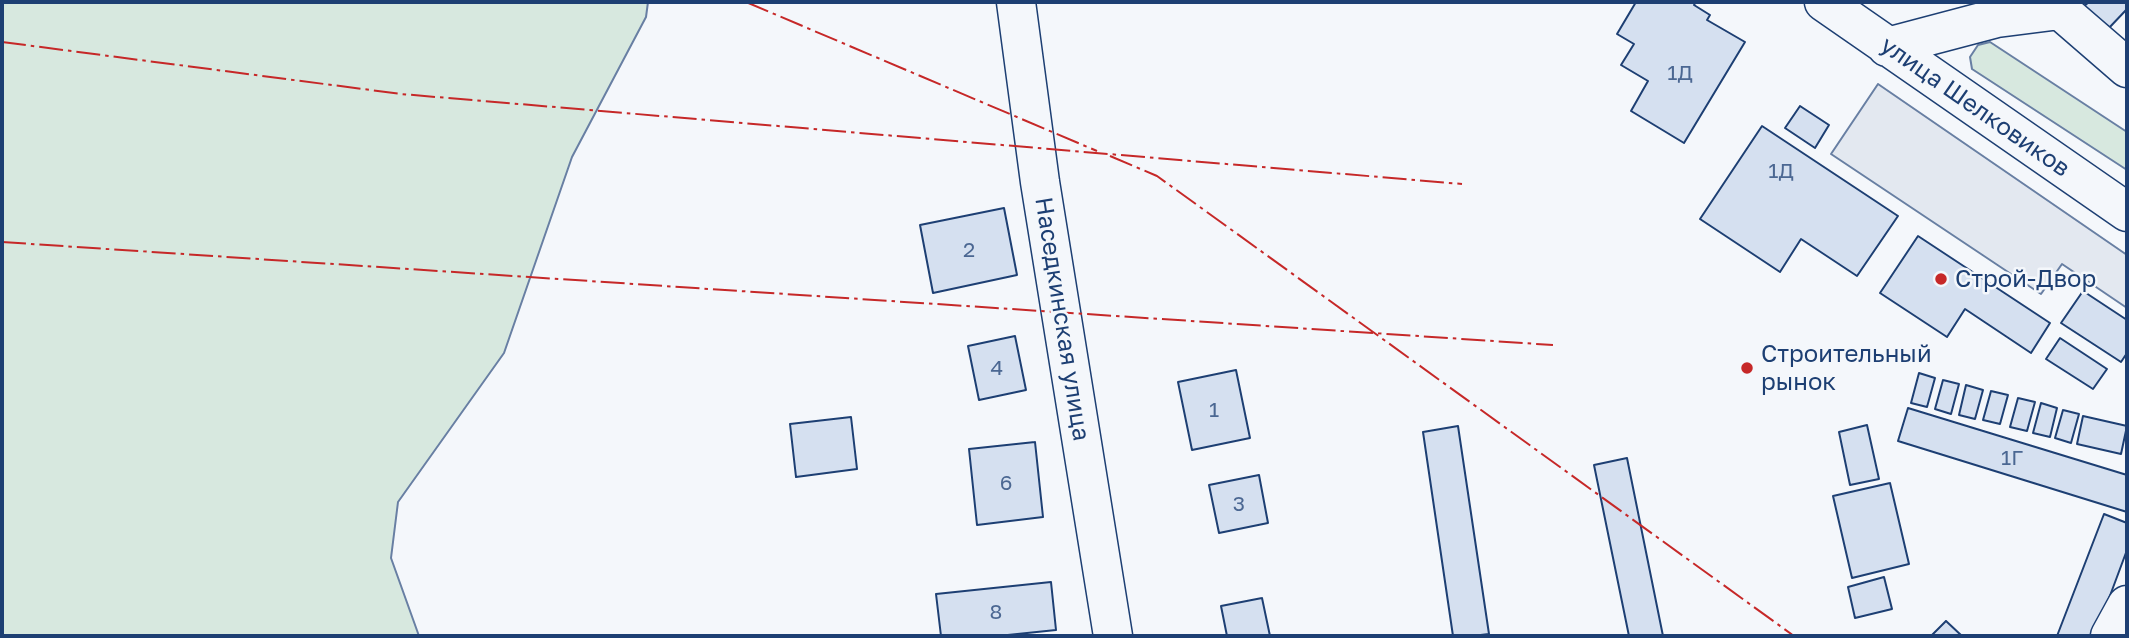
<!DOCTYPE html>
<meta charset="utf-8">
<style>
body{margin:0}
#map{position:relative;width:2129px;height:638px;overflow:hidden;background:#f4f7fb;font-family:"Golos Text",sans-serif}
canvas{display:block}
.frame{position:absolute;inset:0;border:4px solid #1d3f73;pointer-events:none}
</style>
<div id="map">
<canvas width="2129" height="638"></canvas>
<div class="frame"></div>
</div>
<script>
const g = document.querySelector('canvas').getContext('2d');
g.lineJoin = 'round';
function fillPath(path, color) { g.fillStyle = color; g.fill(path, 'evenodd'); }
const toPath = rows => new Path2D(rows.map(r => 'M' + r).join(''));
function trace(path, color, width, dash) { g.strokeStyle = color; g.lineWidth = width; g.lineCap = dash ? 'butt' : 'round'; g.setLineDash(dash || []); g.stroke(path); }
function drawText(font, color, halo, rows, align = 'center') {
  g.font = font + ' "Golos Text",sans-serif'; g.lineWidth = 5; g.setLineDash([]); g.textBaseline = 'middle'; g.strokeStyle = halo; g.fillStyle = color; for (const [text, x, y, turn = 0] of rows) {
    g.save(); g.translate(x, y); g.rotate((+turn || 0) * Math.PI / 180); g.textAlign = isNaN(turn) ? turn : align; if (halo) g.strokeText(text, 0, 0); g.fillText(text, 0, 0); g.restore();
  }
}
const green = toPath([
 [2,2,648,2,646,17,572,157,504,353,398,502,391,558,419,636,2,636,2,2],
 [1990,42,2127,132,2127,170,1972,69,1970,57,1978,45,1990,42]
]);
fillPath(green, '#d7e8df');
trace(green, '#687fa3', 2);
const parking = toPath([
 [1878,84,2127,255,2127,308,2062,264,2041,294,1831,154,1878,84]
]);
fillPath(parking, '#e3e8f0');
trace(parking, '#687fa3', 2);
const building = toPath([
 [1636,2,1696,2,1694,5,1710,15,1707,20,1745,42,1684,143,1631,111,1648,81,1621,65,1634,44,1617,34,1636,2],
 [2089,2,2127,2,2127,9,2108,29,2083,7,2089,2],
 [1800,106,1829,125,1815,148,1785,128,1800,106],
 [1762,126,1898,216,1857,276,1801,239,1780,272,1700,219,1762,126],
 [1004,208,1017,275,933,293,920,225,1004,208],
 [1918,236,2050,323,2031,353,1965,309,1947,337,1880,293,1918,236],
 [2083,291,2127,320,2127,353,2121,362,2061,323,2083,291],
 [1015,336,1026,390,979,400,968,346,1015,336],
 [2060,338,2107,369,2093,389,2046,359,2060,338],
 [1236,370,1250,438,1192,450,1178,382,1236,370],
 [1919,373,1935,378,1927,407,1911,403,1919,373],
 [1943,380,1959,384,1951,414,1935,409,1943,380],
 [1966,385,1983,390,1975,419,1959,415,1966,385],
 [1991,391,2008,395,2000,424,1983,420,1991,391],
 [2018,398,2035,402,2027,431,2010,427,2018,398],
 [2041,403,2057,408,2050,437,2033,433,2041,403],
 [1908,408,2127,475,2127,512,1898,441,1908,408],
 [2063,410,2079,414,2071,443,2055,438,2063,410],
 [2083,416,2127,426,2121,454,2077,444,2083,416],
 [851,417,857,469,796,477,790,424,851,417],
 [1867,425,1879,479,1850,485,1839,432,1867,425],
 [1458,426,1489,634,1472,636,1453,636,1423,432,1458,426],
 [1035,442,1043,517,977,525,969,449,1035,442],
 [1627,458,1663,636,1629,636,1594,465,1627,458],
 [1259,475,1268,523,1219,533,1209,485,1259,475],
 [1890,483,1909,564,1852,578,1833,496,1890,483],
 [2104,514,2127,523,2127,550,2095,636,2057,636,2104,514],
 [1884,577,1892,609,1855,618,1848,587,1884,577],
 [1051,582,1056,630,998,636,941,636,936,594,1051,582],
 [1262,598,1270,636,1227,636,1221,606,1262,598],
 [1946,621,1962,636,1931,636,1946,621]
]);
fillPath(building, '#d5e0f0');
trace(building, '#1d3f73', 2);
const minor = toPath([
 [1016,2,1040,182,1113,636],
 [1824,2,2127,212],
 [1887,47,1997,18,2060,10,2127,68],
 [2110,636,2127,605]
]);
trace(minor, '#1d3f73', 41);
trace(minor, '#f4f7fb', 38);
trace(toPath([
 [746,2,1097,151],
 [2,42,401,94,1462,184],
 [1110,156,1157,176,1794,636],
 [2,242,1553,345]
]), '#c62828', 2, [24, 5, 3.5, 5]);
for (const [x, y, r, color] of [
 [1941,279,7,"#c62828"],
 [1747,368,7,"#c62828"]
]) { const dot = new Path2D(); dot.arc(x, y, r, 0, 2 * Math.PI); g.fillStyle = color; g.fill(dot); trace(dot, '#f4f7fb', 2.5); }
drawText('21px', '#4b6792', null, [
 ["1Д",1680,73],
 ["1Д",1781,171],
 ["2",969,250],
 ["4",997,368],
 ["1",1214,410],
 ["1Г",2012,458],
 ["6",1006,483],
 ["3",1239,504],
 ["8",996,612]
]);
drawText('24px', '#1d3f73', '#f4f7fb', [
 ["улица Шелковиков",1975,107,35],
 ["Наседкинская улица",1062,319,81]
]);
drawText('24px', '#1d3f73', '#f4f7fb', [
 ["Строй-Двор",1955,279],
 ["Строительный",1761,354],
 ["рынок",1761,382]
], 'left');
</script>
